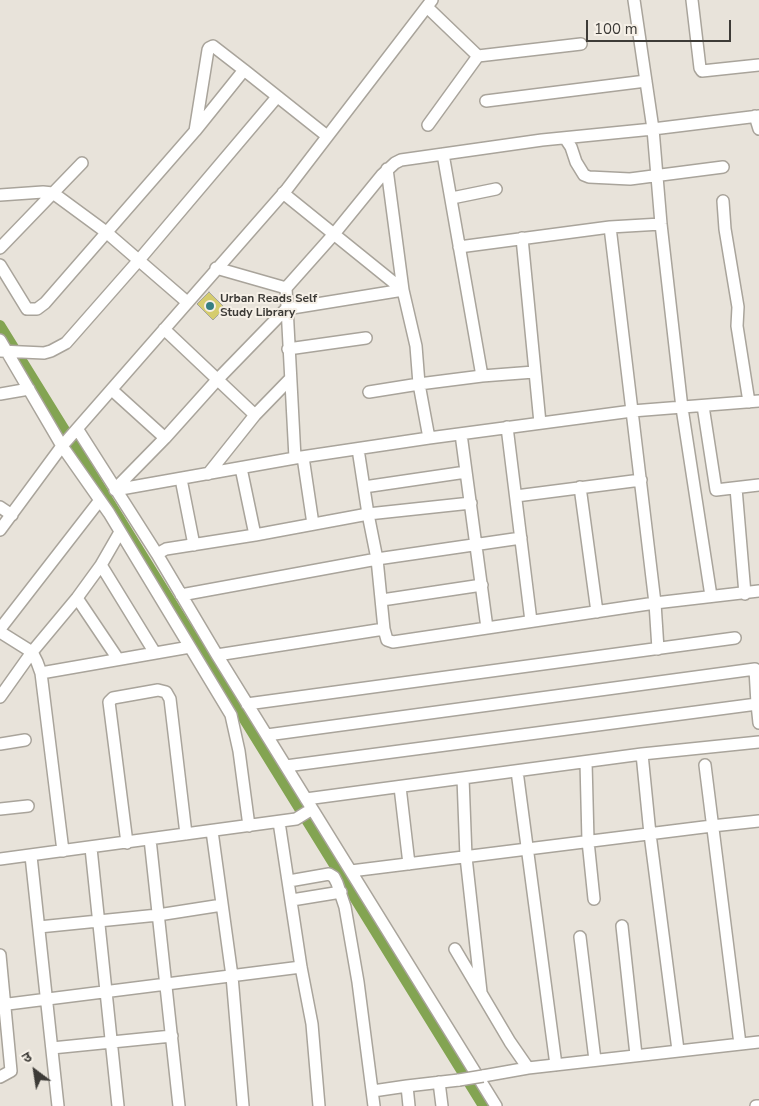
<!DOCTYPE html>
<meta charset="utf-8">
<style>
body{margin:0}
#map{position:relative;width:759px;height:1106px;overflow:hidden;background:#e8e3da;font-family:"Nunito Sans","Noto Sans Devanagari",sans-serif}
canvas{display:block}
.north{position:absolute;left:10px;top:1046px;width:50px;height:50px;-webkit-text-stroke:4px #f6f0e7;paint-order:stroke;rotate:329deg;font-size:14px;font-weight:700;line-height:20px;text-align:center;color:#3d3b37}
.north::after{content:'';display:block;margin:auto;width:18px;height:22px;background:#3d3b37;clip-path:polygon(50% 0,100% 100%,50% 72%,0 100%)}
.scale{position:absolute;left:586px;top:20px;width:145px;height:22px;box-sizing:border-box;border:2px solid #3d3b37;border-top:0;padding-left:6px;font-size:15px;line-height:18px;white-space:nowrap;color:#3d3b37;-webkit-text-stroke:4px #f6f0e7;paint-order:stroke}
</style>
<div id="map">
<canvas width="759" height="1106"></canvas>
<div class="north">उ</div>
<div class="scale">100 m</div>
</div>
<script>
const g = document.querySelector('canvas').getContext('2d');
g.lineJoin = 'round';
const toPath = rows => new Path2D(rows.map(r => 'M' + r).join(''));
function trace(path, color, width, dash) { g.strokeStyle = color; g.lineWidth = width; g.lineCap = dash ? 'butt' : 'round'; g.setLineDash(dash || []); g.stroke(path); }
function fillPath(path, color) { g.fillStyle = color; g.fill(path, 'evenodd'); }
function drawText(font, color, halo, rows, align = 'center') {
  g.font = font + ' "Nunito Sans",sans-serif'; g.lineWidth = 4; g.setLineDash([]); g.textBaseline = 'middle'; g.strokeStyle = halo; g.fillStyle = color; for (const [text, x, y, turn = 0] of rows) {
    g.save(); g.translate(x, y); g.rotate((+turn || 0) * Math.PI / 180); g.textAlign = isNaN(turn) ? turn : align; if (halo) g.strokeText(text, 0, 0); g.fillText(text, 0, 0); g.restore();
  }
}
trace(toPath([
 [0,325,483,1106]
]), '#83a452', 10);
const building = toPath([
 [209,292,225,308,213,320,197,304,209,292]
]);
fillPath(building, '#d5cc6e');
trace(building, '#a5a49b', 1);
const minor = toPath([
 [634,0,653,129,661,224,682,408,711,596],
 [692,0,700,68,702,71,759,65],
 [427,7,478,56,428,125],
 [478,56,581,44],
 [244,70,327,136],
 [486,101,646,81],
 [755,116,759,129],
 [565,138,571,147,576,162,584,175,589,177,630,179,723,167],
 [0,195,43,192,53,193,106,232,187,302],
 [452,198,496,189],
 [723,201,725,229,738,307,737,326,749,402],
 [610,227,655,603,658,649],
 [522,238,540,423],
 [459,247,610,227,661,224],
 [0,248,82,163],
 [0,265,27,309,37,309,45,303,195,131,244,70,213,46,209,48,208,50,195,131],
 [216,268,286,288,295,458],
 [286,288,334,234,382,175,395,163,401,160,542,140,653,129,759,116],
 [164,329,255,415,208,474],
 [0,340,62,446,109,513,190,647],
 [288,349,366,338],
 [0,351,44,353,51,351,66,343,139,260,277,97],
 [482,376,534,372],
 [112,390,165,438],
 [369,392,419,384,482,376,443,154],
 [0,394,29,389],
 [703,406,716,490,759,485],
 [255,415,290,379],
 [507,427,531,621],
 [78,430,157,554,217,655,496,1106],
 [461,434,487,628],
 [429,438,632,411,759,401],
 [358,449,368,514,471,503],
 [303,457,313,524],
 [241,468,255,535],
 [181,479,194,545],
 [364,487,466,472],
 [580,487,597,612],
 [736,488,745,594],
 [115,489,165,438,217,380,286,309,403,290,387,169],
 [115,490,295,458,429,438,419,384,416,346,403,290,283,193],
 [516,496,641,480],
 [0,507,12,515],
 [0,530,62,446,287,189,432,0],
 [157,554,166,549,255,535,368,514,377,559,384,629,387,640,393,642,655,603,759,591],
 [101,565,120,532],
 [181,595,377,559,521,538],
 [77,598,118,659],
 [382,600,482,585],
 [0,629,100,500],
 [0,632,32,652,37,662,41,673,63,851],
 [217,655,384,629],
 [41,673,190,647,231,715,239,751,249,826],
 [0,697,32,652,77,598,101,565,155,653],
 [247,704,735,638],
 [267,735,755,669,757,704],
 [0,744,25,740],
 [642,754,650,834,678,1050],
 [586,762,588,841,594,899],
 [705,765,740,1044],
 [286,766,757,704,759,723],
 [517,771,556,1065],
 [463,778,466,857,481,992],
 [400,787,409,864],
 [306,799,642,754,759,742],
 [0,809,28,806],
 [279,822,301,967,312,1024,319,1106],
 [212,831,232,976,243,1106],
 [150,839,179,1106],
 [127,843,109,702,113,698,158,690,166,692,170,699,186,834],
 [91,848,118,1106],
 [31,856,58,1106],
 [0,859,296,819,312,809],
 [351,871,712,826,759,821],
 [289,881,329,874,334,877,337,883,345,907,358,982,374,1106],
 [292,900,341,892],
 [622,926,636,1055],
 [39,927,158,915,222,905],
 [580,937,595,1060],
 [455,949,510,1042,528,1068],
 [0,955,11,1071,0,1077],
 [0,1005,301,967],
 [52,1048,172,1036],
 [483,1076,528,1068,759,1042],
 [439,1082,442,1106],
 [373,1091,407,1086],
 [409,1106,407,1086,459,1080],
 [756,1106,759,1106]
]);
trace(minor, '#a9a49b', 14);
trace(minor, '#fff', 11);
const minorBridge = toPath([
 [459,1080,483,1076]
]);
trace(minorBridge, '#a9a49b', 14, []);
trace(minorBridge, '#fff', 11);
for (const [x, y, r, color] of [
 [210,306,5,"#367f82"]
]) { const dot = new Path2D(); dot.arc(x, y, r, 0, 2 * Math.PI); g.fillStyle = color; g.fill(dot); trace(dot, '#f6f0e7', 2); }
drawText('bold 12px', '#3d3b37', '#f6f0e7', [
 ["Urban Reads Self",220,299],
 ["Study Library",220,313]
], 'left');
</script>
